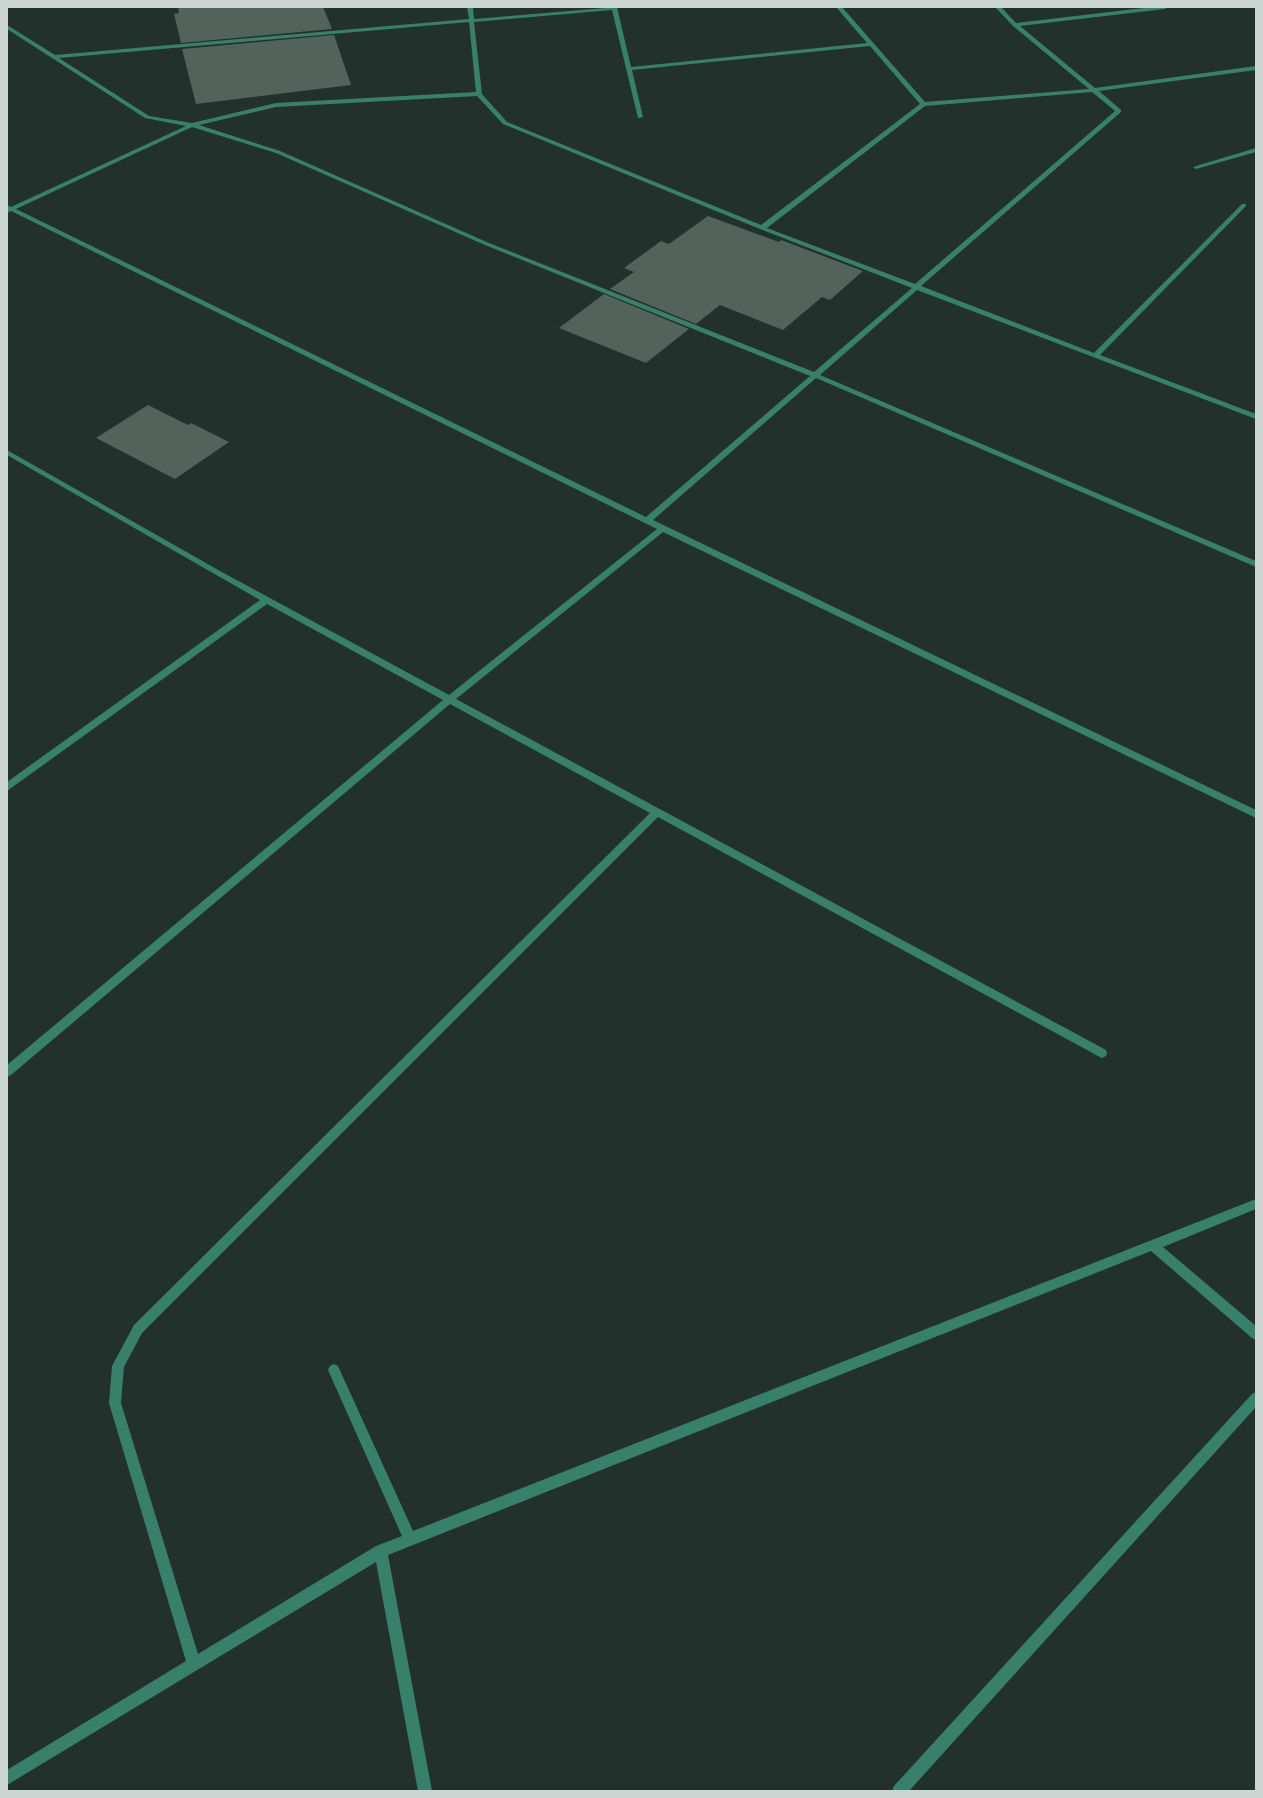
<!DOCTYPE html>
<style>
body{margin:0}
#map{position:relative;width:1263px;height:1798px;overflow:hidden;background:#22312b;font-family:"PT Sans",sans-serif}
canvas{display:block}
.frame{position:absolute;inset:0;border:8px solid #ccd5d2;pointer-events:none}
</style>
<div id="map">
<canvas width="1263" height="1798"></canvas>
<div class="frame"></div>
</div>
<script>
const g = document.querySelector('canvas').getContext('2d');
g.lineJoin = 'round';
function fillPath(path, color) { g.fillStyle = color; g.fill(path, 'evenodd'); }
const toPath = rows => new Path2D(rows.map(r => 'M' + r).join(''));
fillPath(toPath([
 [178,7,323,7,332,29,181,43,174,14,179,13],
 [334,35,351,85,196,104,182,49],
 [708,216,779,242,781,240,863,271,830,300,822,297,783,330,720,305,696,324,610,289,634,272,624,268,661,241,669,244],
 [604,294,689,329,646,363,559,328],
 [148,405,188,425,191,423,229,442,175,479,96,438]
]), '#52635c');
fillPath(toPath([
 [467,7,473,7,474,19,617,7,631,67,867,43,836,7,842,7,925,102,1089,89,1013,26,995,7,1001,7,1016,23,1152,7,1168,7,1165,9,1020,26,1095,88,1256,66,1256,70,1099,91,1121,110,1121,112,921,286,1094,353,1242,204,1246,204,1246,206,1100,355,1256,414,1256,419,917,290,820,375,1256,561,1256,567,816,378,653,520,1256,810,1256,818,663,532,456,699,1106,1050,1107,1053,1106,1056,1102,1058,1098,1056,658,817,142,1333,124,1367,121,1403,198,1654,376,1546,402,1536,328,1370,330,1366,334,1364,338,1366,413,1531,1256,1199,1256,1209,1163,1247,1256,1326,1256,1340,1252,1338,1151,1251,388,1555,432,1791,418,1791,376,1562,7,1785,7,1770,186,1661,109,1403,112,1366,134,1325,650,813,450,704,11,1075,7,1077,7,1065,443,700,267,604,7,791,7,782,260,600,7,455,7,450,220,571,449,695,657,529,11,211,7,213,7,205,11,207,186,126,145,118,7,29,7,25,55,55,469,19,467,7],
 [612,10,638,118,643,117,632,70,870,46,920,104,761,225,507,122,482,94,474,22,612,10],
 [469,22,476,92,276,103,192,123,149,116,59,58,469,22],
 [1092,92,1115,111,915,284,767,228,925,106,1092,92],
 [477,96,503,124,760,229,912,288,814,372,489,243,280,151,199,125,276,107,477,96],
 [192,127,276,153,485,245,810,376,646,517,16,209,192,127],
 [1256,148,1256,152,1196,169,1193,167,1256,148],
 [1256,1392,1256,1407,909,1791,892,1791,894,1786,1252,1394,1256,1392]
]), '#38806a');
</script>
